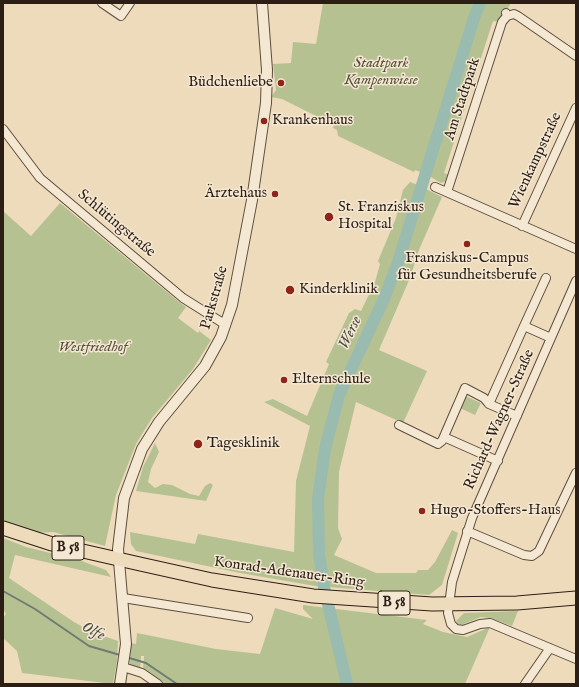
<!DOCTYPE html>
<meta charset="utf-8">
<style>
body{margin:0}
#map{position:relative;width:579px;height:687px;overflow:hidden;background:#eedbbc;font-family:"IM FELL English",serif}
canvas{display:block}
.frame{position:absolute;inset:0;border:4px solid #2d1e15;pointer-events:none}
</style>
<div id="map">
<canvas width="579" height="687"></canvas>
<div class="frame"></div>
</div>
<script>
const g = document.querySelector('canvas').getContext('2d');
g.lineJoin = 'round';
function fillPath(path, color) { g.fillStyle = color; g.fill(path, 'evenodd'); }
const toPath = rows => new Path2D(rows.map(r => 'M' + r).join(''));
function trace(path, color, width, dash) { g.strokeStyle = color; g.lineWidth = width; g.lineCap = dash ? 'butt' : 'round'; g.setLineDash(dash || []); g.stroke(path); }
function drawText(font, color, halo, rows, align = 'center') {
  g.font = font + ' "IM FELL English",serif'; g.lineWidth = 3; g.setLineDash([]); g.textBaseline = 'middle'; g.strokeStyle = halo; g.fillStyle = color; for (const [text, x, y, turn = 0] of rows) {
    g.save(); g.translate(x, y); g.rotate((+turn || 0) * Math.PI / 180); g.textAlign = isNaN(turn) ? turn : align; if (halo) g.strokeText(text, 0, 0); g.fillText(text, 0, 0); g.restore();
  }
}
fillPath(toPath([
 [323,3,476,3,471,13,423,173,415,170,414,172,338,136,337,130,333,128,334,125,282,99,271,97,276,90,273,64,291,63,293,42,316,44],
 [485,3,511,3,499,22,493,21,444,173,449,175,448,180,441,183,429,176,478,17],
 [410,182,418,185,396,262,382,298,361,339,337,394,322,449,315,499,314,533,321,587,240,573,136,551,131,544,130,532,195,544,198,534,294,552,296,481,310,426,264,402,273,399,307,416,329,364,326,362,349,313,355,309,361,311,375,282,380,264,378,261,396,218,403,190],
 [426,189,442,197,419,250,410,278,379,350,427,371,403,423,356,402,339,472,338,528,342,539,334,555,376,573,416,573,418,570,428,570,435,562,452,530,458,533,442,585,429,595,328,587,322,553,320,532,321,498,328,449,342,396,386,299],
 [60,203,179,302,186,307,178,318,198,333,199,331,211,340,193,369,152,418,136,444,116,495,105,546,53,532,36,533,3,522,3,211,31,236],
 [465,396,481,403,475,415,460,408],
 [155,443,159,452,151,469,148,482,155,488,163,484,172,485,190,494,199,496,205,486,210,483,213,485,206,501,136,491,143,467],
 [3,538,26,547,79,560,106,570,111,577,15,555,9,578,74,622,92,632,118,641,117,661,113,684,22,673,17,651,3,638,3,618,6,614,3,609],
 [303,605,427,620,423,624,443,632,467,637,490,627,465,684,163,684,143,671,144,656,141,656,140,669,130,664,131,643,136,644,137,633,216,649,260,654,275,608,313,619,303,609],
 [518,611,512,626,490,618,481,617,461,625,458,624,456,621,464,613]
]), '#b6c192');
trace(toPath([
 [3,591,35,609,89,646,120,655],
 [126,657,146,663,177,684]
]), '#6e7c72', 2);
trace(toPath([
 [347,684,324,587,319,553,318,499,325,449,339,395,384,299,398,262,475,15,480,3]
]), '#99bbb0', 12);
const minor = toPath([
 [102,3,121,16,130,3],
 [507,16,514,14,518,16,576,56],
 [3,129,40,178,183,298,226,325],
 [435,187,576,249],
 [447,192,502,22,507,16,506,13],
 [522,226,576,108],
 [546,278,524,326,551,338],
 [576,281,472,518,452,582,448,613,451,624,456,629,463,630,480,624,490,623,576,659],
 [517,416,489,404,524,326],
 [399,425,438,444,442,441,465,388,484,398,489,404],
 [444,437,498,461],
 [467,531,524,555,532,556,539,551,576,473],
 [123,598,248,618],
 [123,667,142,673,158,684],
 [525,684,550,648]
]);
const tertiary = toPath([
 [120,684,126,644,118,549,124,498,142,449,159,422,205,366,221,337,232,305,252,200,266,103,267,70,262,3]
]);
const primary = toPath([
 [3,528,52,544,140,564,212,580,313,596,432,604,517,603,576,598]
]);
trace(minor, '#5d4d3f', 10);
trace(tertiary, '#5d4d3f', 12);
trace(primary, '#2d1e15', 15);
trace(minor, '#f4e8d3', 8);
trace(tertiary, '#f4e8d3', 10);
trace(primary, '#eedbbc', 13);
for (const [x, y, r, color] of [
 [281,83,4,"#8f2418"],
 [264,121,4,"#8f2418"],
 [275,194,4,"#8f2418"],
 [329,217,5,"#8f2418"],
 [467,244,4,"#8f2418"],
 [290,290,5,"#8f2418"],
 [284,380,4,"#8f2418"],
 [198,444,5,"#8f2418"],
 [422,511,4,"#8f2418"]
]) { const dot = new Path2D(); dot.arc(x, y, r, 0, 2 * Math.PI); g.fillStyle = color; g.fill(dot); trace(dot, '#f4e8d3', 1.5); }
for (const [x, y, w] of [
 [68,548,32],
 [394,603,32]
]) { const box = new Path2D(); box.roundRect(x - w / 2, y - 12, w, 24, 3); g.fillStyle = '#f4e8d3'; g.fill(box); trace(box, '#2d1e15', 1); }
drawText('bold 14px', '#2d1e15', null, [
 ["B 58",68,548],
 ["B 58",394,603]
]);
drawText('italic 15px', '#564f3a', '#f4e8d3', [
 ["Stadtpark",381,64],
 ["Kampenwiese",381,81],
 ["Westfriedhof",93,348]
]);
drawText('15px', '#2d1e15', '#f4e8d3', [
 ["Büdchenliebe",273,83,"right"],
 ["Krankenhaus",272,121],
 ["Ärztehaus",267,194,"right"],
 ["St. Franziskus",338,208],
 ["Hospital",338,225],
 ["Franziskus-Campus",467,259,"center"],
 ["für Gesundheitsberufe",467,276,"center"],
 ["Kinderklinik",299,290],
 ["Elternschule",292,380],
 ["Tagesklinik",207,444],
 ["Hugo-Stoffers-Haus",430,511]
], 'left');
drawText('15px', '#2d1e15', '#f4e8d3', [
 ["Am Stadtpark",463,99,-72],
 ["Wienkampstraße",536,161,-65],
 ["Schlütingstraße",116,224,40],
 ["Parkstraße",215,298,-74],
 ["Richard-Wagner-Straße",500,420,-66],
 ["Konrad-Adenauer-Ring",289,573,8]
]);
drawText('italic 16px', '#4d4d44', '#f4e8d3', [
 ["Werse",351,333,-65],
 ["Olfe",93,632,27]
]);
</script>
